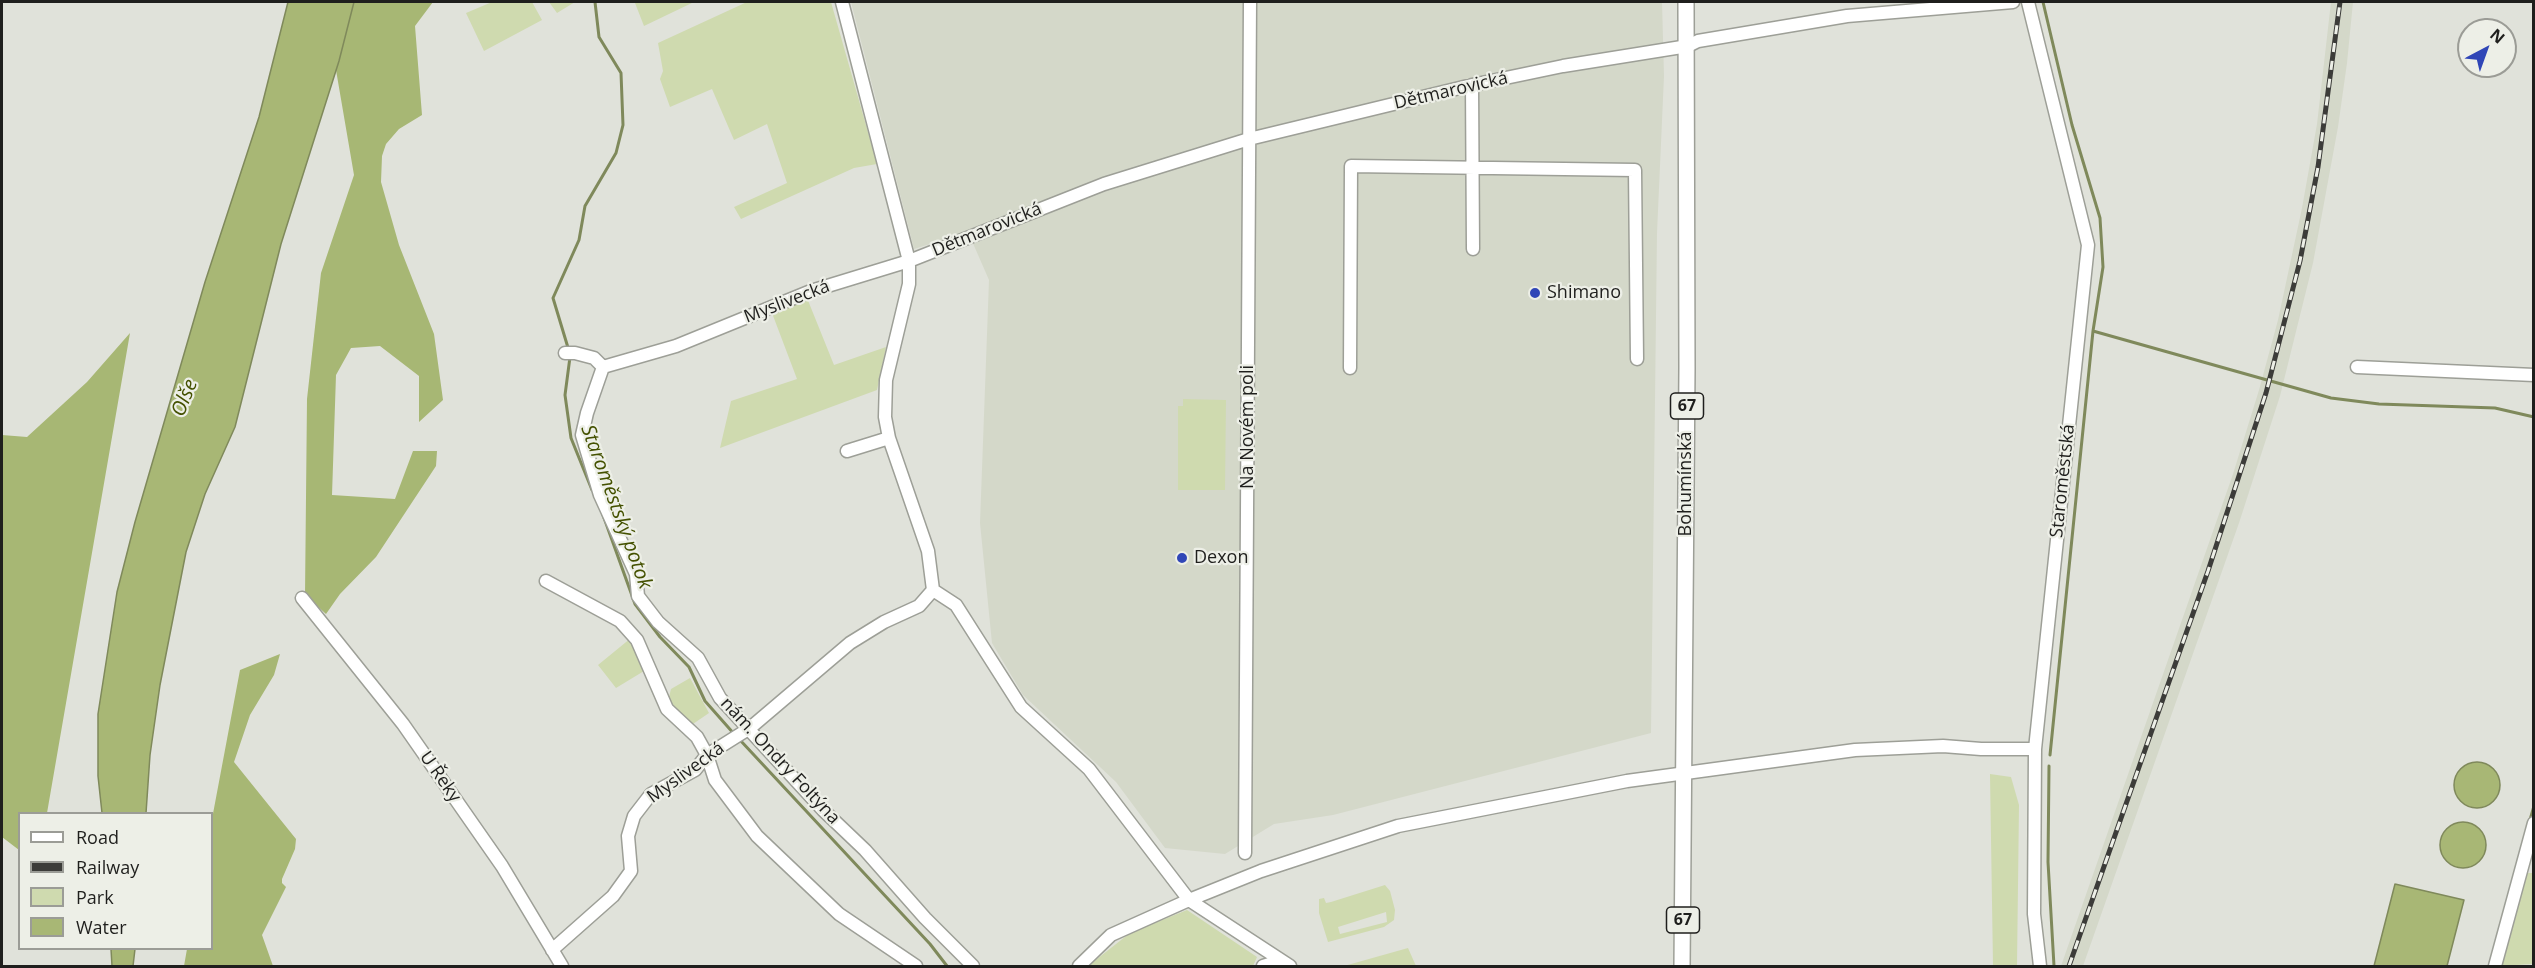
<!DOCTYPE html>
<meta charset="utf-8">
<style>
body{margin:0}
#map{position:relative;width:2535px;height:968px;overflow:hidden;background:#e0e2da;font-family:"Open Sans",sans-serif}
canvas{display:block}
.frame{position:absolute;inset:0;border:3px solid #1f1f1d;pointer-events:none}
.legend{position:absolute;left:18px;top:812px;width:195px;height:138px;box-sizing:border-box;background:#edefe7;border:2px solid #9b9c96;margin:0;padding:8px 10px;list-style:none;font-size:18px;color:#1f1f1d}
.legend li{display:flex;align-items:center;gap:12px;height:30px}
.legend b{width:30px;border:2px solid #9b9c96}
.north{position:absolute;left:2457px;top:18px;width:60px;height:60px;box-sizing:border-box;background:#edefe7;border:2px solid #9b9c96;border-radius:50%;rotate:41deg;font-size:16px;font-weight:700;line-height:24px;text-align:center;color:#1f1f1d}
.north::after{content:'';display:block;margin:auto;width:21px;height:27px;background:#3046b7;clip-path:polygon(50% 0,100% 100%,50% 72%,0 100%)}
</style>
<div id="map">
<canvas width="2535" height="968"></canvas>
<div class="frame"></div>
<ul class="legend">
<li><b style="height:8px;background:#fff"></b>Road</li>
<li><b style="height:8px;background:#3c3c39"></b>Railway</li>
<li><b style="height:16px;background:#cfdaaf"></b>Park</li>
<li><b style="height:16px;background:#a8b775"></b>Water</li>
</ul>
<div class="north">N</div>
</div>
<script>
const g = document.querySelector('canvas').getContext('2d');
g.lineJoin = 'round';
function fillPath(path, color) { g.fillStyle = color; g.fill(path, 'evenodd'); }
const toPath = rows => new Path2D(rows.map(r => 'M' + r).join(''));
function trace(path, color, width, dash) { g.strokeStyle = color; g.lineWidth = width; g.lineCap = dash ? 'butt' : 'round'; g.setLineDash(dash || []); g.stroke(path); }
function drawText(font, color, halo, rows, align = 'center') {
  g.font = font + ' "Open Sans",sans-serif'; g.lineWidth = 4.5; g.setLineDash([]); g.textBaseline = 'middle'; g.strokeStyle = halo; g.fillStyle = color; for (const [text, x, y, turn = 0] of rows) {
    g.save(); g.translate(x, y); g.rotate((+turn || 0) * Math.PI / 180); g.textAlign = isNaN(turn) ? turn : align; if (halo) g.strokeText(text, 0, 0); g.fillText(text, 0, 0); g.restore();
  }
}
fillPath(toPath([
 [851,2,1662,2,1664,76,1657,233,1651,733,1333,815,1274,824,1225,854,1165,848,1116,782,1023,695,992,643,980,523,989,280,968,232,914,249],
 [2331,2,2353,2,2347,63,2338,127,2313,263,2280,396,2239,523,2083,966,2061,966,2233,474,2259,390,2278,320,2302,208,2317,124]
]), '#d4d8c9');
fillPath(toPath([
 [492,2,532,2,542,20,484,51,466,13],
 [549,2,575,2,557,13],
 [638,2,694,2,644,26,635,3],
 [747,2,831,2,877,164,854,168,741,219,734,207,787,183,767,124,734,140,712,89,670,107,660,79,663,71,658,43],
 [807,298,834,365,886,347,877,390,720,448,731,401,797,379,772,313],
 [1183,399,1226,400,1225,490,1178,490,1178,406,1183,406],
 [631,638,644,671,616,688,598,665],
 [690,678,709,713,690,726,668,701,671,689],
 [1990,774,2011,777,2019,805,2017,966,1993,966],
 [2525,873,2533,873,2533,964,2499,966],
 [1385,885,1390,891,1395,910,1394,920,1384,927,1328,942,1319,913,1319,899,1324,898,1326,903,1331,902],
 [1386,912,1387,922,1340,934,1338,927],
 [1187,910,1257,957,1253,966,1088,966,1130,933],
 [1408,948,1416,966,1344,966]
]), '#cfdaaf');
fillPath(toPath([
 [354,2,433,2,415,26,422,115,399,129,386,144,382,156,381,182,399,245,434,334,443,400,419,422,419,376,380,346,351,348,336,375,332,495,395,499,413,451,437,451,436,466,376,557,340,594,326,614,305,595,307,399,321,273,354,175,336,70],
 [130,333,47,813,20,814,19,850,2,837,2,435,27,437,87,382],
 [280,654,274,675,250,715,234,762,296,839,295,849,282,879,282,883,286,887,262,935,273,966,184,966,187,949,212,948,212,819,240,670]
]), '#a7b774');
const water = toPath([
 [288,2,354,2,339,61,281,244,235,427,205,494,186,552,160,685,150,755,146,813,102,813,98,776,98,714,117,592,135,522,205,282,259,117,288,2],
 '2454 785a23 23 0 1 1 46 0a23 23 0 1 1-46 0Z',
 '2440 845a23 23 0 1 1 46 0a23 23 0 1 1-46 0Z',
 [2395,884,2464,900,2447,966,2374,966,2395,884],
 [111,949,135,949,133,966,112,966,111,949]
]);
fillPath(water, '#a8b775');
trace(water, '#7f895b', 1.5);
trace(toPath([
 [2043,2,2072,125,2100,218,2103,267,2093,331,2050,755],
 [2093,331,2331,398,2379,404,2495,408,2534,417],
 [569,351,553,298,579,240,585,206,616,153,623,125,621,73,599,37,595,2],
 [570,357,565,395,571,438,592,490],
 [603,515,635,604,660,637,689,667,705,701,735,735],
 [740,740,930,944,947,966],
 [2049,766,2048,862,2054,966],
 [2530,820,2534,806]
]), '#7f895b', 3);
const minor = toPath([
 [2028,2,2088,245,2035,749,2034,914,2040,966],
 [1472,85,1473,249],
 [565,353,575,353,594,358,603,367],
 [603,367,676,346,811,291,909,261,1104,184,1249,139,1472,85,1563,66,1688,46,1698,41,1847,16,2013,2],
 [603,367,587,413,582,435,600,495,636,574,638,596,658,622,698,658,720,698,823,810,865,850,925,918,973,966],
 [2357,367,2534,375],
 [1350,368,1351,166,1635,170,1637,359],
 [847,451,889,438],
 [546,581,620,621,637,640,667,709,697,737,707,755,715,780,757,836,839,914,916,966],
 [933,590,956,605,1021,707,1089,769,1189,900,1290,966],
 [302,598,403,724,502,866,562,966],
 [1245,853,1250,2],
 [552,950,613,896,631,871,628,836,634,816,651,794,695,770,707,755,750,728,850,643,884,622,919,606,933,590,928,551,889,438,885,417,886,380,909,284,909,261,842,2],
 [1079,966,1111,935,1189,900,1261,871,1398,826,1627,781,1855,750,1943,746,1981,749,2035,749],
 [1263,966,1279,961],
 [2495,966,2534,823]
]);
const major = toPath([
 [1682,966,1687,368,1686,2]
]);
trace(minor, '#9d9f97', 15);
trace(major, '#9d9f97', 18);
trace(minor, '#fff', 12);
trace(major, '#fff', 15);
const rail = toPath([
 [2069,966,2208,571,2266,393,2300,261,2318,167,2340,2]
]);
trace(rail, '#3c3c39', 5);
trace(rail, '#edefe7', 3, [9]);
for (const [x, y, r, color] of [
 [1535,293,6,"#3046b7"],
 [1182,558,6,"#3046b7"]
]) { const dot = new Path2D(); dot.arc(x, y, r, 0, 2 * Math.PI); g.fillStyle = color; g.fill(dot); trace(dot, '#edefe7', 2); }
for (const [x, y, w] of [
 [1687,406,33],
 [1683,920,33]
]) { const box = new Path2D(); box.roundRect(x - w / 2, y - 13, w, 26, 4.5); g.fillStyle = '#edefe7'; g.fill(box); trace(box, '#1f1f1d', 1.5); }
drawText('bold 16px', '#1f1f1d', null, [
 ["67",1687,406],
 ["67",1683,920]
]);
drawText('18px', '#1f1f1d', '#edefe7', [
 ["Dětmarovická",1451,91,-13],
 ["Dětmarovická",987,230,-22],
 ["Myslivecká",787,302,-21],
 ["Na Novém poli",1248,427,-90],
 ["Staroměstská",2063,481,-84],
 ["Bohumínská",1686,484,-90],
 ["nám. Ondry Foltýna",780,761,47],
 ["Myslivecká",686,773,-36],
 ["U Řeky",440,777,55]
]);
drawText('18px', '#1f1f1d', '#edefe7', [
 ["Shimano",1547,293],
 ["Dexon",1194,558]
], 'left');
drawText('italic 20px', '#445100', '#edefe7', [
 ["Olše",185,398,-68],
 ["Staroměstský potok",616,507,70]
]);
</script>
